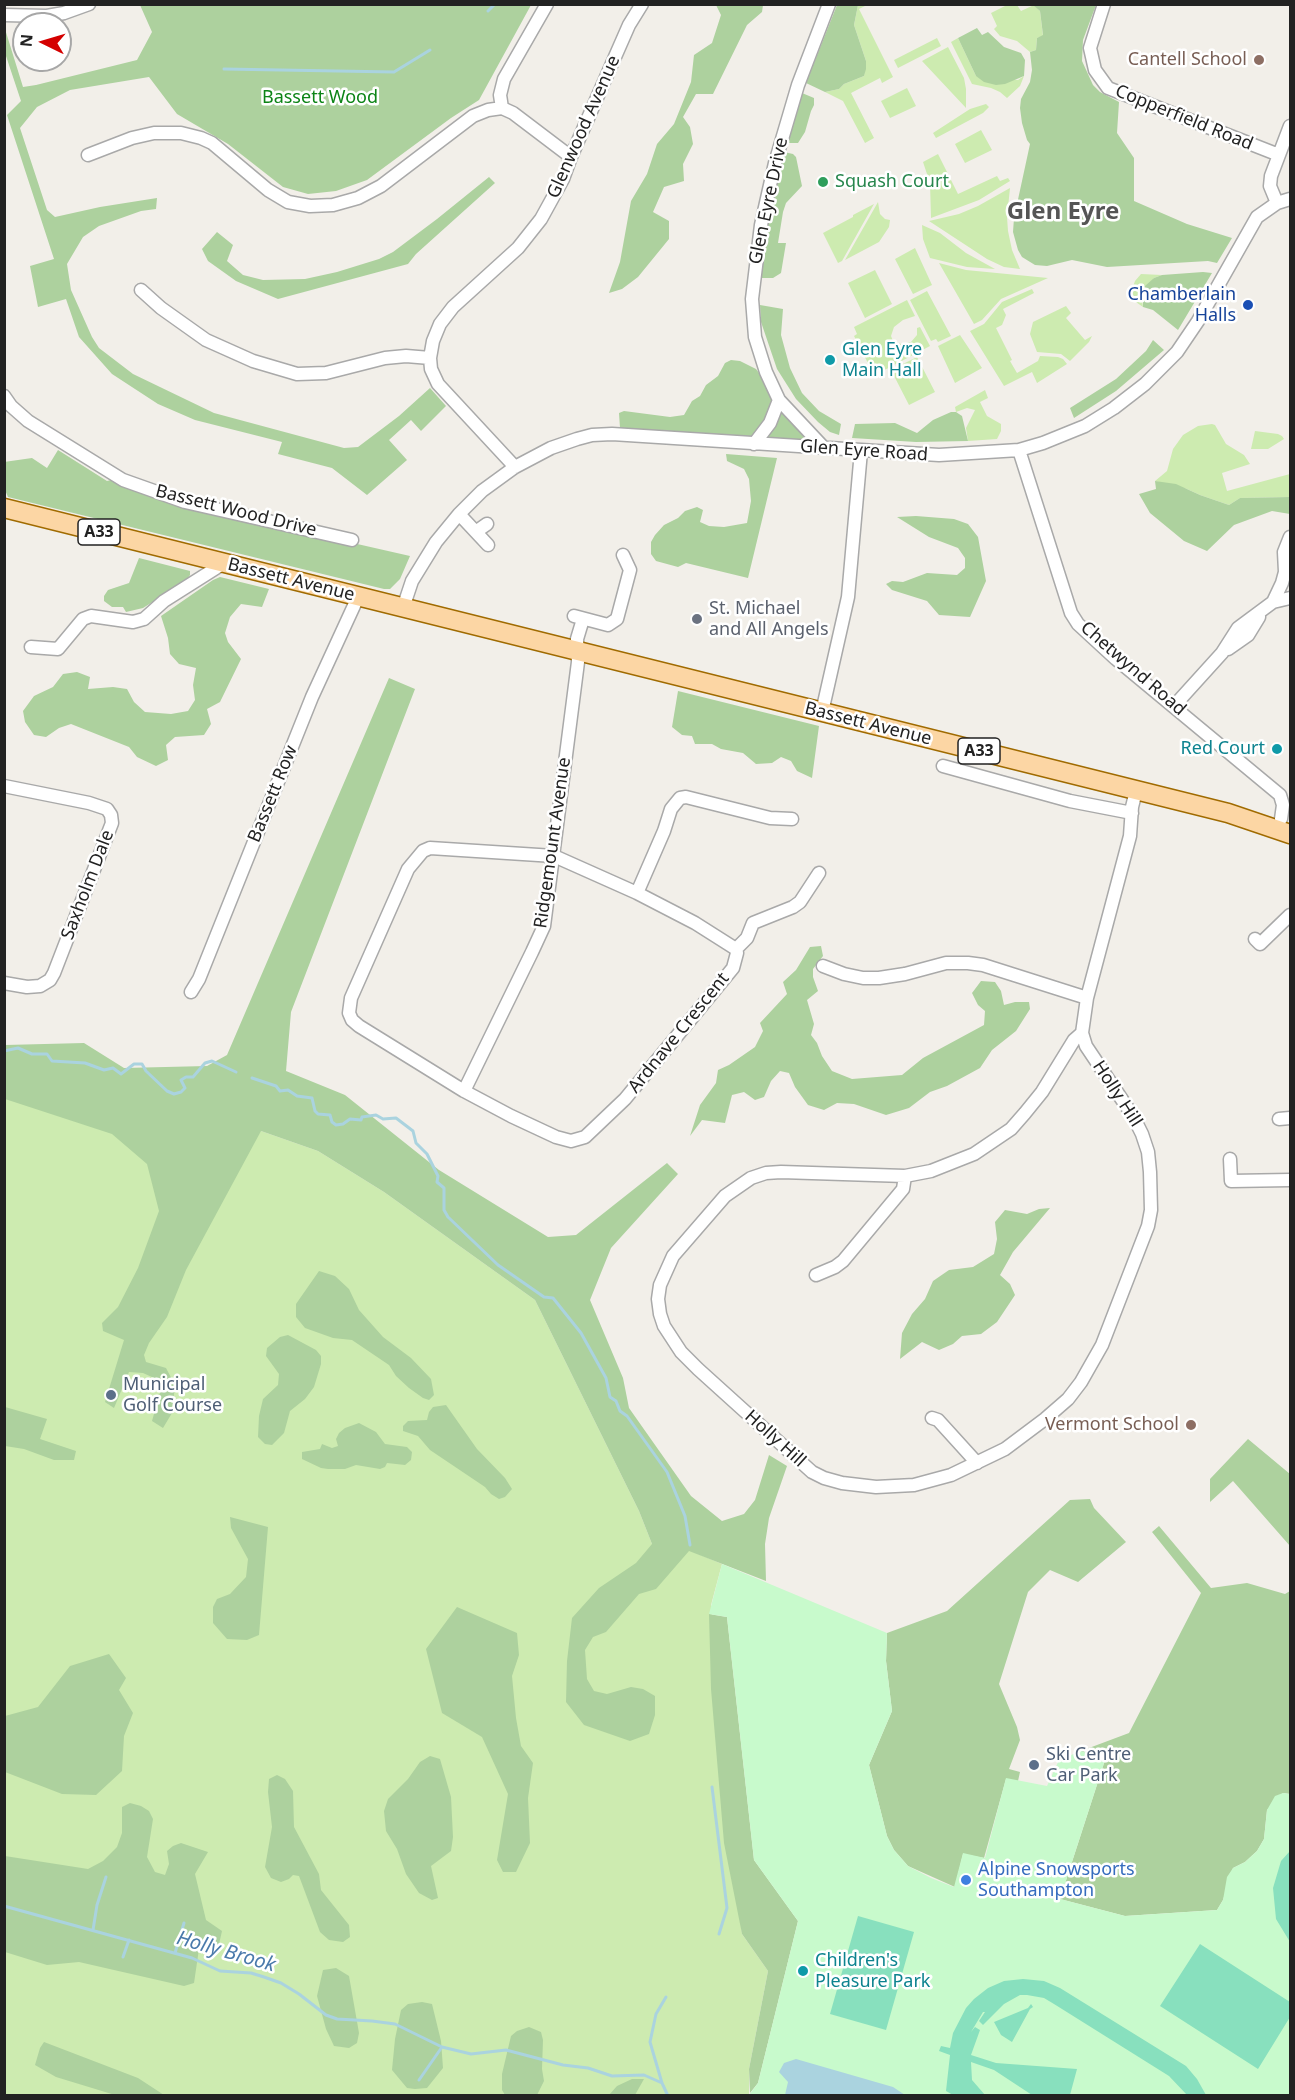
<!DOCTYPE html>
<style>
body{margin:0}
#map{position:relative;width:1295px;height:2100px;overflow:hidden;background:#f2efe9;font-family:"Noto Sans",sans-serif}
canvas{display:block}
.frame{position:absolute;inset:0;border:6px solid #222;pointer-events:none}
.north{position:absolute;left:12px;top:12px;width:60px;height:60px;box-sizing:border-box;background:#fff;border:2px solid #a7a7a7;border-radius:50%;rotate:275deg;font-size:16px;font-weight:700;line-height:24px;text-align:center;color:#222}
.north::after{content:'';display:block;margin:auto;width:21px;height:27px;background:#d40000;clip-path:polygon(50% 0,100% 100%,50% 72%,0 100%)}
</style>
<div id="map">
<canvas width="1295" height="2100"></canvas>
<div class="frame"></div>
<div class="north">N</div>
</div>
<script>
const g = document.querySelector('canvas').getContext('2d');
g.lineJoin = 'round';
function fillPath(path, color) { g.fillStyle = color; g.fill(path, 'evenodd'); }
const toPath = rows => new Path2D(rows.map(r => 'M' + r).join(''));
function trace(path, color, width, dash) { g.strokeStyle = color; g.lineWidth = width; g.lineCap = dash ? 'butt' : 'round'; g.setLineDash(dash || []); g.stroke(path); }
function drawText(font, color, halo, rows, align = 'center') {
  g.font = font + ' "Noto Sans",sans-serif'; g.lineWidth = 5; g.setLineDash([]); g.textBaseline = 'middle'; g.strokeStyle = halo; g.fillStyle = color; for (const [text, x, y, turn = 0] of rows) {
    g.save(); g.translate(x, y); g.rotate((+turn || 0) * Math.PI / 180); g.textAlign = isNaN(turn) ? turn : align; if (halo) g.strokeText(text, 0, 0); g.fillText(text, 0, 0); g.restore();
  }
}
fillPath(toPath([
 [858,5,867,5,859,9,893,77,882,83,880,78,851,93,874,138,865,143,843,101,825,92,839,89,844,84,864,76,866,61,854,25],
 [1007,5,1017,5,1021,11,1034,5,1040,11,1043,36,1037,38,1036,50,1030,52,1017,41,1000,36,994,29,997,26,991,13],
 [937,38,941,46,898,68,894,60],
 [958,38,976,76,1018,80,1024,76,1020,86,1007,98,1000,92,991,88,972,84,951,42],
 [948,47,964,78,966,89,966,108,922,61],
 [907,88,916,106,890,118,881,101],
 [986,104,989,107,983,113,936,138,933,133,970,109],
 [981,130,992,150,965,163,955,144],
 [938,154,958,194,997,176,1000,181,1008,178,1010,181,979,200,931,218,930,183,923,162],
 [1010,188,1007,217,1008,231,1012,250,1020,269,1004,267,987,259,929,221,959,214,978,206],
 [878,202,880,214,885,219,890,220,889,227,879,242,845,260],
 [874,204,842,261,838,263,823,233,853,217,853,215],
 [922,225,940,233,966,253,995,269,967,267,930,258,923,239],
 [915,248,932,285,913,294,895,259],
 [939,263,966,270,1048,278,1001,299,982,320,974,324],
 [875,270,892,304,865,318,848,283],
 [1141,274,1162,275,1154,278,1142,300,1143,307,1133,300,1131,292,1135,281],
 [1032,289,1034,293,1003,309,1006,315,1002,325,996,328,1012,360,1010,361,1017,373,1038,361,1040,356,1058,357,1063,359,1067,364,1037,383,1032,372,1004,386,970,331,984,324,1002,302],
 [927,291,951,336,938,342,936,339,931,341,910,300],
 [907,300,915,316,903,320,894,327,891,336,893,341,901,344,911,342,917,335,917,328,920,327,930,346,877,374,874,367,871,369,854,336,857,334,854,327],
 [1066,306,1071,313,1066,318,1085,340,1092,336,1089,342,1070,361,1061,354,1037,352,1030,334,1033,322],
 [960,335,982,368,955,383,938,346],
 [917,357,935,392,909,405,891,370],
 [985,390,988,398,980,402,987,416,1001,424,1001,431,997,439,968,441,966,428,975,410,967,408,956,412,955,407],
 [1212,424,1215,425,1226,444,1244,455,1250,464,1222,473,1227,491,1290,474,1290,497,1240,498,1229,505,1200,495,1187,489,1155,481,1167,471,1173,449,1183,435,1198,426],
 [1255,431,1278,434,1282,436,1284,439,1268,449,1251,449],
 [4,1087,261,1131,318,1151,384,1192,535,1300,639,1511,652,1544,689,1550,722,1564,711,1605,742,1934,768,1971,749,2069,749,2095,5,2095]
]), '#cdebb0');
fillPath(toPath([
 [140,5,531,5,479,100,451,118,367,180,336,191,308,194,283,187,228,144,177,114,149,77,70,90,37,107,20,128,47,210,55,217,100,207,157,198,156,209,141,211,99,226,83,237,67,264,71,290,92,337,99,348,133,374,214,413,344,448,358,447,399,416,430,388,446,406,421,431,411,420,389,440,407,460,367,495,332,468,278,454,282,442,195,420,158,404,112,374,79,337,66,299,38,307,30,266,54,259,7,115,21,101,5,53,5,29,23,87,36,85,137,60,152,32],
 [716,5,763,5,762,12,747,25,713,94,696,94,683,117,690,127,693,144,683,164,684,181,664,187,653,212,669,221,669,239,638,277,622,289,609,293,620,262,631,201,647,174,657,144,674,124,691,82,694,55,712,43,721,15],
 [837,5,858,5,854,25,866,61,866,69,864,76,844,84,839,89,825,92,806,83],
 [1033,5,1096,5,1083,40,1082,61,1093,85,1100,92,1119,102,1117,133,1134,158,1134,201,1187,224,1232,238,1217,263,1208,261,1107,267,1072,260,1047,266,1035,265,1022,257,1018,250,1013,232,1014,218,1030,144,1027,140,1022,123,1020,108,1021,99,1030,82,1032,70,1030,52,1036,50,1037,38,1043,35,1040,11],
 [977,28,982,35,988,32,1004,47,1021,53,1025,60,1024,76,1005,84,996,85,984,82,976,76,958,38],
 [802,93,814,98,814,105,811,111,805,132,798,143,787,143],
 [784,152,793,154,796,157,802,186,786,203,783,212,778,243,786,243,781,273,773,278,760,278,770,205],
 [489,177,495,183,416,254,408,264,278,299,236,281,208,261,202,249,217,232,233,245,227,261,243,275,263,280,305,279,337,272,379,259,393,252,437,219],
 [1203,272,1212,273,1178,330,1153,310,1143,307,1143,293,1145,286,1154,278,1162,275],
 [760,305,783,309,781,335,790,368,802,393,819,411,841,424,839,435,830,432,818,422,796,399,777,369,761,322],
 [1153,340,1164,350,1116,391,1074,418,1070,408,1116,379,1146,351],
 [731,360,740,361,756,369,806,435,810,443,620,428,619,413,624,411,670,417,684,415,692,401,700,396,706,385,718,376,725,363],
 [951,412,956,412,962,416,968,441,916,442,852,438,855,424,895,423,917,433,933,420],
 [58,450,107,481,115,479,177,503,410,556,400,579,390,589,384,589,8,497,5,490,4,462,32,458,47,468],
 [726,454,777,458,748,578,686,563,678,567,656,561,651,554,651,542,655,535,664,525,678,518,685,511,697,507,703,510,700,522,709,526,724,527,747,523,751,501,749,479,744,469,727,461],
 [1155,481,1176,484,1200,495,1229,505,1240,498,1290,497,1290,514,1272,511,1234,525,1207,551,1184,541,1150,513,1139,494,1156,489],
 [916,516,954,519,968,524,978,537,986,581,970,617,939,615,927,601,892,590,886,584,892,581,903,582,927,573,957,575,965,568,965,558,958,548,929,537,897,517],
 [139,558,190,571,190,575,186,581,143,608,126,612,123,607,112,607,104,601,104,596,108,590,129,583],
 [220,577,269,589,262,607,241,604,230,617,225,633,228,642,241,659,220,702,207,709,211,724,204,735,175,737,166,745,168,760,156,766,137,757,129,747,71,724,59,728,46,737,34,735,25,722,23,711,34,696,53,687,63,674,77,672,90,677,88,689,113,687,127,689,134,702,145,712,171,714,188,711,195,700,193,685,196,668,179,664,170,654,168,638,161,616,213,580],
 [389,678,415,689,291,1012,286,1071,345,1095,439,1170,548,1237,576,1235,667,1163,678,1174,611,1248,590,1300,623,1378,629,1408,691,1496,722,1521,744,1514,755,1500,769,1455,787,1466,769,1518,765,1544,766,1581,689,1551,656,1589,639,1594,606,1632,593,1637,585,1650,587,1679,594,1691,607,1694,631,1687,643,1689,655,1696,655,1715,649,1734,630,1741,584,1725,566,1702,567,1661,572,1618,599,1588,636,1563,652,1544,639,1511,535,1300,384,1192,318,1151,261,1131,186,1270,167,1317,149,1343,144,1355,146,1362,166,1368,175,1385,172,1413,163,1428,152,1421,163,1382,143,1373,129,1372,114,1408,105,1402,124,1340,103,1331,102,1323,118,1307,138,1268,159,1211,147,1164,112,1134,5,1099,5,1045,84,1043,124,1068,207,1066,227,1055],
 [678,691,819,726,812,778,797,771,791,761,781,757,772,763,756,764,743,753,721,749,712,744,695,744,692,736,682,735,672,727],
 [821,946,823,956,813,969,813,977,818,991,807,1000,814,1024,811,1035,817,1043,822,1056,832,1071,852,1079,902,1075,923,1058,984,1025,985,1011,978,1005,972,993,981,981,995,982,1001,991,1004,1005,1015,1002,1029,1002,1030,1009,1016,1031,992,1050,980,1068,947,1086,930,1092,909,1108,886,1115,854,1104,837,1103,824,1110,808,1105,795,1087,789,1073,780,1071,771,1081,764,1097,755,1100,744,1092,732,1095,725,1123,702,1120,690,1136,700,1105,716,1083,718,1070,729,1065,755,1047,763,1031,760,1023,787,994,783,982,796,970,810,947],
 [1050,1208,1013,1252,1000,1275,1010,1284,1015,1295,997,1322,981,1334,962,1336,953,1344,939,1350,922,1342,900,1359,902,1333,912,1314,925,1299,933,1281,949,1270,973,1267,994,1254,997,1239,995,1222,1005,1210,1027,1214,1039,1209],
 [319,1271,335,1276,349,1289,359,1310,383,1337,411,1358,431,1379,434,1395,429,1400,423,1398,409,1388,396,1376,389,1365,352,1340,333,1338,305,1328,296,1317,296,1304],
 [288,1335,316,1350,321,1356,321,1364,314,1387,305,1399,290,1411,284,1433,272,1445,265,1444,258,1437,259,1416,263,1399,278,1385,279,1374,266,1356,267,1348,280,1337],
 [446,1405,477,1449,505,1478,512,1489,505,1497,499,1499,491,1494,485,1487,430,1450,418,1436,403,1431,403,1426,408,1421,427,1420,429,1412,433,1407],
 [5,1407,47,1419,40,1439,76,1451,74,1460,54,1460,24,1449,5,1446],
 [359,1423,376,1432,385,1444,407,1447,412,1452,411,1460,405,1465,387,1463,385,1467,380,1469,356,1465,345,1469,328,1469,321,1468,302,1459,302,1452,320,1449,322,1444,332,1448,338,1446,336,1439,339,1433,345,1428],
 [1248,1439,1290,1474,1290,1546,1233,1481,1210,1502,1210,1479],
 [1090,1499,1094,1508,1126,1542,1078,1582,1050,1570,1028,1592,999,1684,1017,1727,1020,1740,1009,1769,1020,1772,1018,1781,1006,1779,984,1858,963,1854,955,1887,908,1866,894,1850,887,1836,869,1765,892,1711,886,1661,887,1633,947,1611,1070,1500],
 [230,1517,268,1527,259,1635,247,1640,227,1639,213,1623,213,1607,217,1599,230,1594,246,1577,248,1559,231,1528],
 [1159,1526,1211,1588,1247,1583,1285,1594,1290,1591,1290,1794,1283,1793,1267,1810,1264,1839,1257,1851,1245,1862,1233,1868,1223,1900,1217,1910,1125,1916,1060,1899,1105,1760,1081,1751,1129,1733,1201,1593,1152,1532],
 [457,1607,517,1633,519,1655,512,1676,516,1718,521,1746,533,1763,528,1798,530,1843,516,1872,503,1872,497,1860,508,1794,482,1737,442,1713,426,1649],
 [709,1614,727,1617,754,1860,798,1921,758,2083,750,2093,749,2069,768,1971,742,1934,724,1843,711,1689],
 [109,1654,126,1678,119,1690,133,1713,124,1736,122,1771,96,1795,62,1794,5,1772,5,1716,38,1707,70,1666],
 [430,1756,440,1759,451,1797,453,1837,451,1851,431,1866,438,1898,432,1900,419,1893,406,1874,397,1849,386,1831,384,1811,388,1799,408,1779,420,1762],
 [277,1775,285,1779,293,1791,294,1827,319,1874,321,1890,349,1925,350,1937,343,1942,329,1940,320,1932,299,1876,293,1875,289,1879,281,1882,271,1878,265,1867,272,1827,268,1792,269,1779],
 [130,1803,141,1806,149,1811,153,1819,147,1857,155,1872,165,1875,169,1864,167,1851,173,1846,181,1843,208,1852,195,1874,206,1920,222,1931,217,1953,199,1949,194,1983,184,1986,79,1962,47,1965,5,1952,5,1856,88,1869,103,1861,117,1847,122,1833,122,1807],
 [336,1968,349,1976,359,2033,357,2043,349,2048,334,2046,326,2029,317,1996,323,1970],
 [422,2002,432,2004,441,2041,443,2068,427,2088,415,2089,407,2088,392,2070,395,2039,401,2010,408,2004],
 [529,2027,541,2032,543,2040,542,2069,544,2081,537,2095,505,2095,502,2090,502,2074,511,2036,517,2031],
 [44,2042,138,2078,164,2095,115,2095,56,2077,35,2065,40,2048],
 [632,2079,644,2079,635,2095,609,2095,617,2086]
]), '#add19e');
fillPath(toPath([
 [722,1564,887,1633,886,1661,892,1711,869,1765,887,1836,894,1850,908,1866,931,1878,954,1887,963,1853,985,1858,1006,1778,1047,1786,1059,1760,1081,1751,1105,1760,1060,1899,1125,1916,1217,1910,1223,1900,1227,1877,1233,1868,1245,1862,1257,1851,1264,1839,1267,1810,1275,1796,1283,1793,1290,1794,1290,2095,749,2095,758,2083,798,1921,754,1860,727,1617,709,1614]
]), '#c8facc');
fillPath(toPath([
 [1290,1851,1290,1942,1276,1919,1273,1888,1281,1861],
 [858,1916,914,1932,886,2030,830,2014],
 [1200,1944,1290,2002,1290,2017,1258,2069,1160,2006],
 [1023,1979,1044,1981,1060,1988,1186,2066,1197,2079,1206,2095,1187,2095,1169,2076,1054,2004,1044,1998,1027,1995,1020,1995,1004,2004,983,2025,979,2021,985,2012,983,2012,971,2032,975,2027,980,2030,971,2055,996,2063,1077,2069,1070,2095,1032,2095,994,2070,971,2062,972,2080,985,2095,953,2095,946,2091,950,2055,939,2051,941,2046,950,2048,953,2033,966,2008,974,1999,988,1988,1004,1981],
 [1031,2004,1033,2007,1030,2009,1012,2042,1001,2035,994,2022,1028,2008]
]), '#88e0be');
fillPath(toPath([
 [796,2059,893,2087,905,2095,785,2095,788,2082,779,2072,784,2063]
]), '#aad3df');
trace(toPath([
 [488,11,495,4],
 [224,69,394,72,430,50],
 [4,1051,18,1048,32,1054,47,1054,52,1061,85,1063,104,1070,113,1068,121,1074,134,1064,142,1064,146,1071,167,1091,174,1094,181,1092,185,1088,181,1080,186,1077,193,1077,205,1063,212,1061,236,1072],
 [252,1078,276,1086,280,1091,288,1090,297,1096,312,1098,315,1111,318,1114,330,1115,332,1122,336,1125,343,1124,350,1119,361,1120,362,1117,376,1115,383,1119,396,1118,413,1131,416,1143,427,1154,438,1176,437,1182,444,1188,444,1210,448,1217,498,1265,544,1297,553,1298,581,1333,606,1378,610,1397,616,1401,620,1411,627,1416,667,1472,685,1516,690,1545],
 [712,1787,727,1908,719,1934],
 [4,1906,192,1958,220,1971,251,1973,264,1977,281,1983,299,1994,326,2015,337,2019,372,2021,395,2024,442,2047,471,2054,506,2050,563,2065,588,2068,612,2076,644,2075,662,2083],
 [93,1930,97,1905,106,1877],
 [175,1953,184,1923],
 [123,1957,129,1940],
 [666,1997,656,2014,650,2042,662,2083,668,2096],
 [419,2080,442,2047]
]), '#aad3df', 3);
const minor = toPath([
 [1104,4,1090,48,1095,70,1108,88,1279,155],
 [4,15,47,16,64,13,89,4],
 [502,108,500,95,504,79,547,4],
 [88,155,132,138,154,133,181,133,201,138,212,143,268,190,288,202,310,206,333,205,358,198,381,186,473,116,488,110,502,108,513,113,571,157],
 [1277,203,1270,186,1271,176,1290,126],
 [141,290,161,308,206,340,253,361,297,374,326,373,385,358,406,356,430,358],
 [4,396,11,406,28,421,123,480,185,502,352,540],
 [754,444,770,423,779,400],
 [824,448,779,400,766,372,755,337,752,299,761,225,775,163,798,85,829,4],
 [1019,450,1071,613,1078,624,1116,659,1280,795,1283,805,1281,819],
 [515,467,438,384,431,369,430,358,433,341,440,324,453,307,518,248,541,219,563,179,571,157,629,25,642,4],
 [459,514,488,545],
 [477,531,487,524],
 [1273,602,1282,583,1285,572,1284,552,1290,537],
 [403,608,412,581,436,542,459,514,482,491,515,467,551,448,577,439,592,435,612,434,939,455,1019,450,1043,443,1085,426,1114,408,1145,384,1177,352,1198,321,1257,217,1277,203,1290,199],
 [574,616,608,625,617,619,630,570,623,555],
 [144,619,164,601,224,563],
 [31,647,58,649,83,619,91,616,133,622,144,619],
 [1228,649,1248,635,1259,617],
 [1174,706,1222,653,1238,628,1273,602,1290,598],
 [822,712,848,597,861,451],
 [943,766,1070,801,1132,813],
 [4,786,89,803,107,809,111,815,112,823,54,973,50,980,40,986,27,987,4,983],
 [430,848,554,856,637,893,695,923,736,949,737,953,733,968,625,1099,585,1137,571,1141,556,1137,511,1116,464,1091,359,1026,352,1020,349,1013,351,998,408,869,423,851,430,848],
 [637,893,664,831,671,809,680,798,686,797,770,818,792,819],
 [1255,939,1260,944,1290,915],
 [736,949,747,938,753,923,793,907,800,902,819,873],
 [823,966,844,974,863,978,879,978,905,974,946,963,968,963,983,965,1087,998],
 [191,992,199,979,312,697,358,597],
 [1082,1033,1074,1040,1042,1092,1025,1113,1011,1129,974,1154,931,1171,905,1176,781,1172,766,1173,751,1178,725,1196,673,1256,660,1285,658,1299,660,1314,664,1326,681,1352,698,1369,812,1472,824,1478,842,1483,876,1487,914,1485,951,1475,1005,1449,1045,1419,1068,1399,1081,1382,1102,1345,1148,1226,1151,1210,1150,1172,1148,1152,1142,1134,1133,1116,1086,1046,1082,1033,1087,998,1130,836,1132,807,1136,791],
 [464,1091,532,952,544,926,578,662,577,639,583,619],
 [1279,1119,1290,1118],
 [1230,1159,1231,1181,1290,1180],
 [816,1275,835,1267,843,1261,903,1189,905,1176],
 [932,1418,938,1420,977,1463]
]);
const primary = toPath([
 [4,508,1228,813,1290,834]
]);
trace(minor, '#a9a9a9', 15);
trace(primary, '#a06b00', 21);
trace(minor, '#fff', 12);
trace(primary, '#fcd6a4', 18);
for (const [x, y, r, color] of [
 [1259,60,6,"#8d6e63"],
 [823,182,6,"#2e9e5b"],
 [1248,305,6,"#1a4fb4"],
 [830,360,6,"#0f9aa8"],
 [697,619,6,"#6b7280"],
 [1277,749,6,"#0f9aa8"],
 [111,1395,6,"#5c6f8a"],
 [1191,1425,6,"#8d6e63"],
 [1034,1765,6,"#5c6f8a"],
 [966,1880,6,"#3f7fe0"],
 [803,1971,6,"#0f9aa8"]
]) { const dot = new Path2D(); dot.arc(x, y, r, 0, 2 * Math.PI); g.fillStyle = color; g.fill(dot); trace(dot, '#fff', 2); }
for (const [x, y, w] of [
 [99,532,42],
 [979,751,42]
]) { const box = new Path2D(); box.roundRect(x - w / 2, y - 13, w, 26, 4.5); g.fillStyle = '#fff'; g.fill(box); trace(box, '#222', 1.5); }
drawText('bold 16px', '#222', null, [
 ["A33",99,532],
 ["A33",979,751]
]);
drawText('18px', '#785e54', '#fff', [
 ["Cantell School",1247,60],
 ["Vermont School",1179,1425]
], 'right');
drawText('18px', '#0c8416', '#fff', [
 ["Bassett Wood",320,98]
]);
drawText('18px', '#222', '#fff', [
 ["Copperfield Road",1184,118,22],
 ["Glenwood Avenue",584,127,-66],
 ["Glen Eyre Drive",769,201,-78],
 ["Glen Eyre Road",864,451,4],
 ["Bassett Wood Drive",236,511,14],
 ["Bassett Avenue",291,580,14],
 ["Chetwynd Road",1133,669,41],
 ["Bassett Avenue",868,724,14],
 ["Bassett Row",273,794,-68],
 ["Ridgemount Avenue",553,843,-82],
 ["Saxholm Dale",88,885,-69],
 ["Ardnave Crescent",679,1033,-51],
 ["Holly Hill",1117,1094,57],
 ["Holly Hill",775,1439,42]
]);
drawText('18px', '#27864d', '#fff', [
 ["Squash Court",835,182]
], 'left');
drawText('18px', '#164399', '#fff', [
 ["Chamberlain",1236,295],
 ["Halls",1236,316]
], 'right');
drawText('18px', '#0d838f', '#fff', [
 ["Glen Eyre",842,350],
 ["Main Hall",842,371],
 ["Red Court",1265,749,"right"],
 ["Children's",815,1961],
 ["Pleasure Park",815,1982]
], 'left');
drawText('18px', '#5b616d', '#fff', [
 ["St. Michael",709,609],
 ["and All Angels",709,630]
], 'left');
drawText('18px', '#4e5e75', '#fff', [
 ["Municipal",123,1385],
 ["Golf Course",123,1406],
 ["Ski Centre",1046,1755],
 ["Car Park",1046,1776]
], 'left');
drawText('18px', '#366cbe', '#fff', [
 ["Alpine Snowsports",978,1870],
 ["Southampton",978,1891]
], 'left');
drawText('italic 20px', '#4a7aab', '#fff', [
 ["Holly Brook",226,1952,16]
]);
drawText('bold 24px', '#555', '#fff', [
 ["Glen Eyre",1063,212]
]);
</script>
